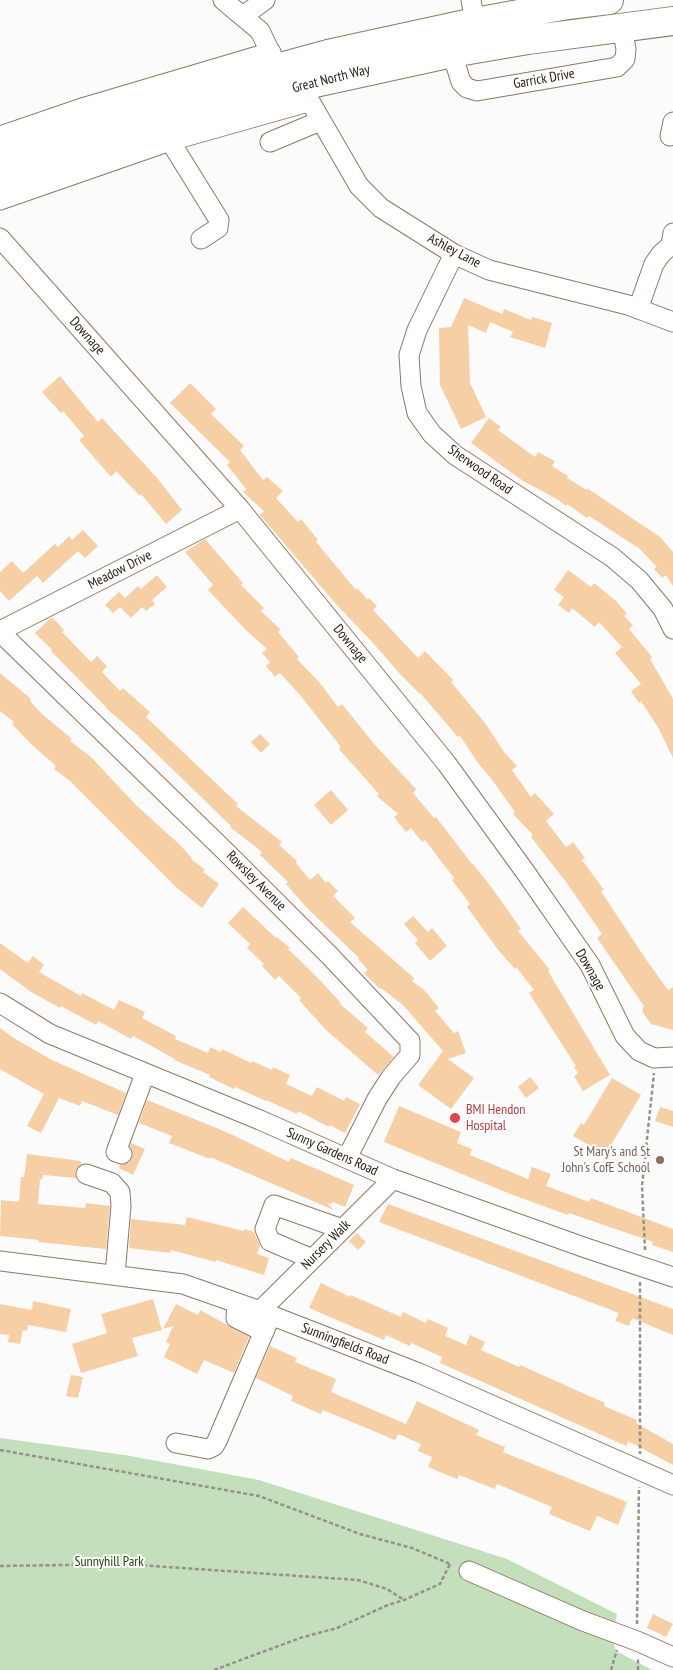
<!DOCTYPE html>
<style>
body{margin:0}
canvas{display:block;background:#fbfbfb}
</style>
<canvas width="673" height="1670"></canvas>
<script>
const g = document.querySelector('canvas').getContext('2d');
g.lineJoin = 'round';
function fillPath(path, color) { g.fillStyle = color; g.fill(path, 'evenodd'); }
const toPath = rows => new Path2D(rows.map(r => 'M' + r).join(''));
function trace(path, color, width, dash) { g.strokeStyle = color; g.lineWidth = width; g.lineCap = dash ? 'butt' : 'round'; g.setLineDash(dash || []); g.stroke(path); }
function drawText(font, color, halo, rows, align = 'center') {
  g.font = font + ' "PT Sans Narrow",sans-serif'; g.lineWidth = 4; g.setLineDash([]); g.textBaseline = 'middle'; g.strokeStyle = halo; g.fillStyle = color; for (const [text, x, y, turn = 0] of rows) {
    g.save(); g.translate(x, y); g.rotate((+turn || 0) * Math.PI / 180); g.textAlign = isNaN(turn) ? turn : align; if (halo) g.strokeText(text, 0, 0); g.fillText(text, 0, 0); g.restore();
  }
}
fillPath(toPath([
 [0,1438,125,1455,259,1480,507,1559,617,1614,612,1638,616,1651,652,1670,0,1670]
]), '#c3dfbb');
fillPath(toPath([
 [464,298,502,314,504,309,531,320,532,317,552,323,545,348,510,337,513,332,490,322,486,333,468,325,470,383,486,417,461,429,440,385,439,328,451,327],
 [60,376,98,422,102,418,158,479,182,510,166,524,141,494,140,496,116,471,111,477,79,440,84,436,63,411,61,413,42,392],
 [190,383,216,409,211,414,244,446,240,450,263,480,267,477,283,491,276,498,298,522,301,519,318,540,316,542,356,590,357,588,368,600,369,598,377,606,373,610,418,658,425,651,453,680,451,682,485,723,504,752,517,766,512,770,531,797,535,793,554,814,546,821,566,847,573,842,585,858,582,860,604,890,601,891,643,955,668,990,673,987,673,1030,651,1024,642,1011,644,1006,597,938,602,934,566,882,531,837,533,835,513,814,515,812,490,777,478,763,460,736,458,737,420,693,420,694,401,675,373,643,335,603,260,515,264,511,243,492,246,489,227,465,230,462,170,403],
 [489,418,501,427,498,430,535,457,538,452,555,461,552,466,568,476,567,478,587,490,587,488,660,537,673,552,673,586,666,575,662,578,654,569,657,567,637,546,637,547,589,516,587,518,567,504,566,506,557,499,523,481,471,443],
 [83,530,98,546,85,558,78,551,43,583,37,576,9,601,0,591,0,572,12,561,23,573,55,544,58,547,69,536,72,540],
 [205,539,243,583,241,585,264,608,261,611,281,630,278,632,299,657,297,659,320,683,338,707,342,704,375,745,416,789,413,793,434,818,436,817,472,864,473,864,492,888,521,929,518,931,550,970,548,971,610,1075,583,1091,574,1076,578,1073,574,1067,576,1066,529,993,534,990,516,967,515,969,499,951,467,907,470,904,452,880,454,878,425,840,422,842,411,828,406,832,394,817,398,814,377,796,379,794,339,749,341,747,300,695,280,673,275,677,266,666,270,662,262,653,267,649,245,629,208,590,213,585,185,552],
 [568,570,591,587,594,583,616,601,627,614,624,616,633,625,629,629,652,657,650,659,673,699,673,758,659,729,641,701,639,703,631,691,641,684,615,653,622,647,599,622,595,627,572,608,569,613,558,605,564,597,554,590],
 [157,575,167,587,152,600,155,604,146,611,142,607,131,618,120,607,113,613,105,605,119,592,125,598,138,586,141,589],
 [52,617,64,630,62,632,91,662,97,656,107,666,102,672,120,691,123,688,150,712,146,717,238,804,236,806,282,842,279,845,297,861,296,863,310,880,318,873,326,883,328,881,338,891,333,896,355,918,350,922,414,978,412,981,424,990,439,1008,435,1011,454,1033,458,1031,466,1053,448,1059,474,1078,451,1109,418,1085,443,1051,403,1005,381,988,380,989,364,973,368,970,358,959,359,958,305,906,286,884,288,882,260,855,262,852,230,827,231,826,137,735,106,708,106,707,51,651,52,650,35,633],
 [0,673,31,699,30,701,41,713,72,739,70,741,91,757,135,804,179,844,192,858,191,859,205,870,203,872,219,884,202,908,178,889,70,781,54,769,56,766,31,744,12,724,14,722,0,711],
 [260,734,270,744,261,753,251,742],
 [331,790,348,810,331,825,314,805],
 [243,907,276,938,277,937,290,948,288,949,314,974,341,1003,340,1004,368,1028,365,1032,394,1057,378,1075,325,1029,299,1000,301,998,279,976,275,980,262,966,264,964,247,948,250,944,228,923],
 [413,916,428,932,432,928,447,946,430,961,415,943,418,940,404,924],
 [0,943,28,963,33,956,44,965,39,972,81,996,82,993,114,1010,119,1000,145,1012,142,1018,176,1036,175,1039,208,1053,210,1047,221,1052,222,1049,251,1063,252,1061,272,1070,273,1067,290,1075,286,1084,312,1096,317,1087,344,1101,346,1097,360,1104,345,1133,330,1125,329,1127,298,1111,297,1114,266,1100,266,1101,235,1087,234,1089,209,1077,210,1075,174,1060,175,1059,133,1036,131,1039,98,1021,96,1025,61,1006,60,1008,31,992,0,969],
 [0,1028,17,1040,52,1060,126,1093,118,1115,82,1101,80,1106,59,1098,41,1133,27,1126,44,1094,0,1069],
 [530,1077,539,1088,526,1098,518,1087],
 [612,1078,641,1095,605,1155,573,1136,581,1123,584,1125],
 [147,1100,224,1131,289,1162,291,1158,354,1185,345,1207,333,1202,331,1204,327,1203,334,1210,210,1157,210,1159,169,1143,172,1136,139,1123],
 [399,1106,461,1132,457,1143,472,1149,470,1155,528,1179,532,1167,551,1174,546,1186,589,1202,591,1198,673,1229,673,1252,652,1245,653,1242,569,1213,568,1215,513,1195,384,1142],
 [660,1107,673,1111,673,1127,655,1121],
 [131,1143,145,1149,133,1175,119,1168,120,1165,129,1163,132,1158,133,1152,130,1146],
 [27,1154,81,1161,81,1164,75,1171,76,1178,43,1175,42,1180,40,1179,38,1204,85,1208,86,1203,110,1206,106,1249,38,1242,39,1240,0,1236,1,1200,19,1202,21,1177,24,1177],
 [388,1204,673,1309,673,1335,632,1318,629,1326,615,1321,619,1313,379,1222],
 [187,1217,244,1231,245,1229,254,1232,260,1246,257,1254,269,1258,264,1275,216,1260,216,1262,171,1250,170,1253,129,1248,131,1219,185,1225],
 [357,1233,366,1242,358,1250,349,1241],
 [321,1283,350,1297,351,1295,401,1317,403,1312,426,1323,428,1319,448,1328,445,1336,466,1345,470,1335,485,1342,481,1350,519,1367,520,1365,605,1403,604,1406,637,1420,636,1423,673,1444,673,1465,628,1441,626,1446,440,1363,442,1357,411,1343,410,1346,386,1335,384,1340,309,1308],
 [153,1299,162,1330,132,1338,138,1356,81,1373,72,1344,107,1333,101,1314],
 [33,1301,71,1309,66,1332,28,1325,27,1331,23,1330,20,1344,8,1342,9,1335,0,1334,0,1304,32,1310],
 [176,1304,198,1315,200,1310,249,1337,234,1373,204,1360,197,1374,164,1357,170,1344,166,1342,173,1326,163,1329],
 [270,1346,297,1358,295,1362,336,1379,331,1392,406,1424,417,1401,479,1430,476,1435,505,1447,503,1452,627,1502,618,1525,597,1516,590,1531,549,1514,552,1507,497,1484,495,1489,459,1475,457,1479,428,1467,432,1457,418,1451,421,1444,398,1434,395,1440,323,1410,321,1414,291,1401,293,1396,256,1378],
 [71,1375,83,1377,78,1398,66,1396],
 [653,1614,673,1624,666,1637,647,1628]
]), '#f7cfa4');
const minor = toPath([
 [223,0,260,31,275,62],
 [471,0,475,22],
 [243,16,265,0],
 [452,53,461,82,467,88,477,91,617,67,625,59,626,49,622,27],
 [301,86,359,186,381,208,454,254,489,270,628,305,673,322],
 [0,136,85,107,271,52],
 [670,136,673,122],
 [170,141,219,220,218,228,201,239],
 [270,142,320,121],
 [0,200,170,141,308,102],
 [0,238,240,509,447,764,526,873,590,965,625,1036,639,1051,654,1058,673,1057],
 [454,254,417,330,409,355,411,386,417,413,432,434,455,455,612,557,639,580,663,609,673,629],
 [638,309,654,264,661,254,671,245,673,233],
 [0,631,240,509],
 [0,632,227,853,330,956,410,1041,410,1055,391,1077,377,1099,347,1158],
 [0,1003,50,1034,260,1120,393,1179,583,1247,673,1277],
 [122,1154,116,1152,145,1074],
 [86,1174,112,1183,120,1192,121,1206,115,1275],
 [312,1259,270,1241,265,1229,274,1205,342,1229],
 [0,1261,183,1284,260,1311,419,1373,673,1485],
 [237,1303,236,1318,264,1332],
 [260,1311,393,1179],
 [176,1443,208,1449,214,1446,217,1441,271,1315],
 [469,1571,583,1621,637,1641,673,1657]
]);
const highway = toPath([
 [0,156,88,124,137,109,207,87,328,54,475,22,568,5,609,0],
 [0,182,144,131,301,86,452,53,528,40,673,21]
]);
trace(minor, '#8f785f', 21);
trace(highway, '#8f785f', 30);
trace(toPath([
 [645,1250,642,1186,654,1073],
 [640,1282,640,1454],
 [0,1450,259,1496,360,1534,412,1548,450,1564],
 [0,1566,123,1564,358,1580,387,1589,404,1600],
 [637,1624,639,1487],
 [214,1670,300,1638,337,1628,388,1605,404,1600,440,1584,450,1564,452,1565],
 [611,1670,617,1650],
 [638,1670,638,1659]
]), '#95918c', 2.5, [4, 2.5]);
trace(minor, '#fff', 19);
trace(highway, '#fff', 28);
for (const [x, y, r, color] of [
 [455,1118,6,"#e0444e"],
 [660,1160,5,"#8d6e63"]
]) { const dot = new Path2D(); dot.arc(x, y, r, 0, 2 * Math.PI); g.fillStyle = color; g.fill(dot); trace(dot, '#fff', 2); }
drawText('14px', '#22190f', '#fff', [
 ["Great North Way",331,79,-14],
 ["Garrick Drive",544,79,-10],
 ["Ashley Lane",454,251,28],
 ["Downage",87,336,48],
 ["Sherwood Road",480,470,35],
 ["Meadow Drive",120,570,-27],
 ["Downage",350,644,51],
 ["Rowsley Avenue",256,881,45],
 ["Downage",590,970,60],
 ["Sunny Gardens Road",332,1152,24],
 ["Nursery Walk",326,1245,-45],
 ["Sunningfields Road",345,1344,21]
]);
drawText('14px', '#be3a42', '#fff', [
 ["BMI Hendon",466,1110],
 ["Hospital",466,1126]
], 'left');
drawText('14px', '#785e54', '#fff', [
 ["St Mary's and St",650,1152],
 ["John's CofE School",650,1168]
], 'right');
drawText('14px', '#1b4708', '#fff', [
 ["Sunnyhill Park",109,1562]
]);
</script>
